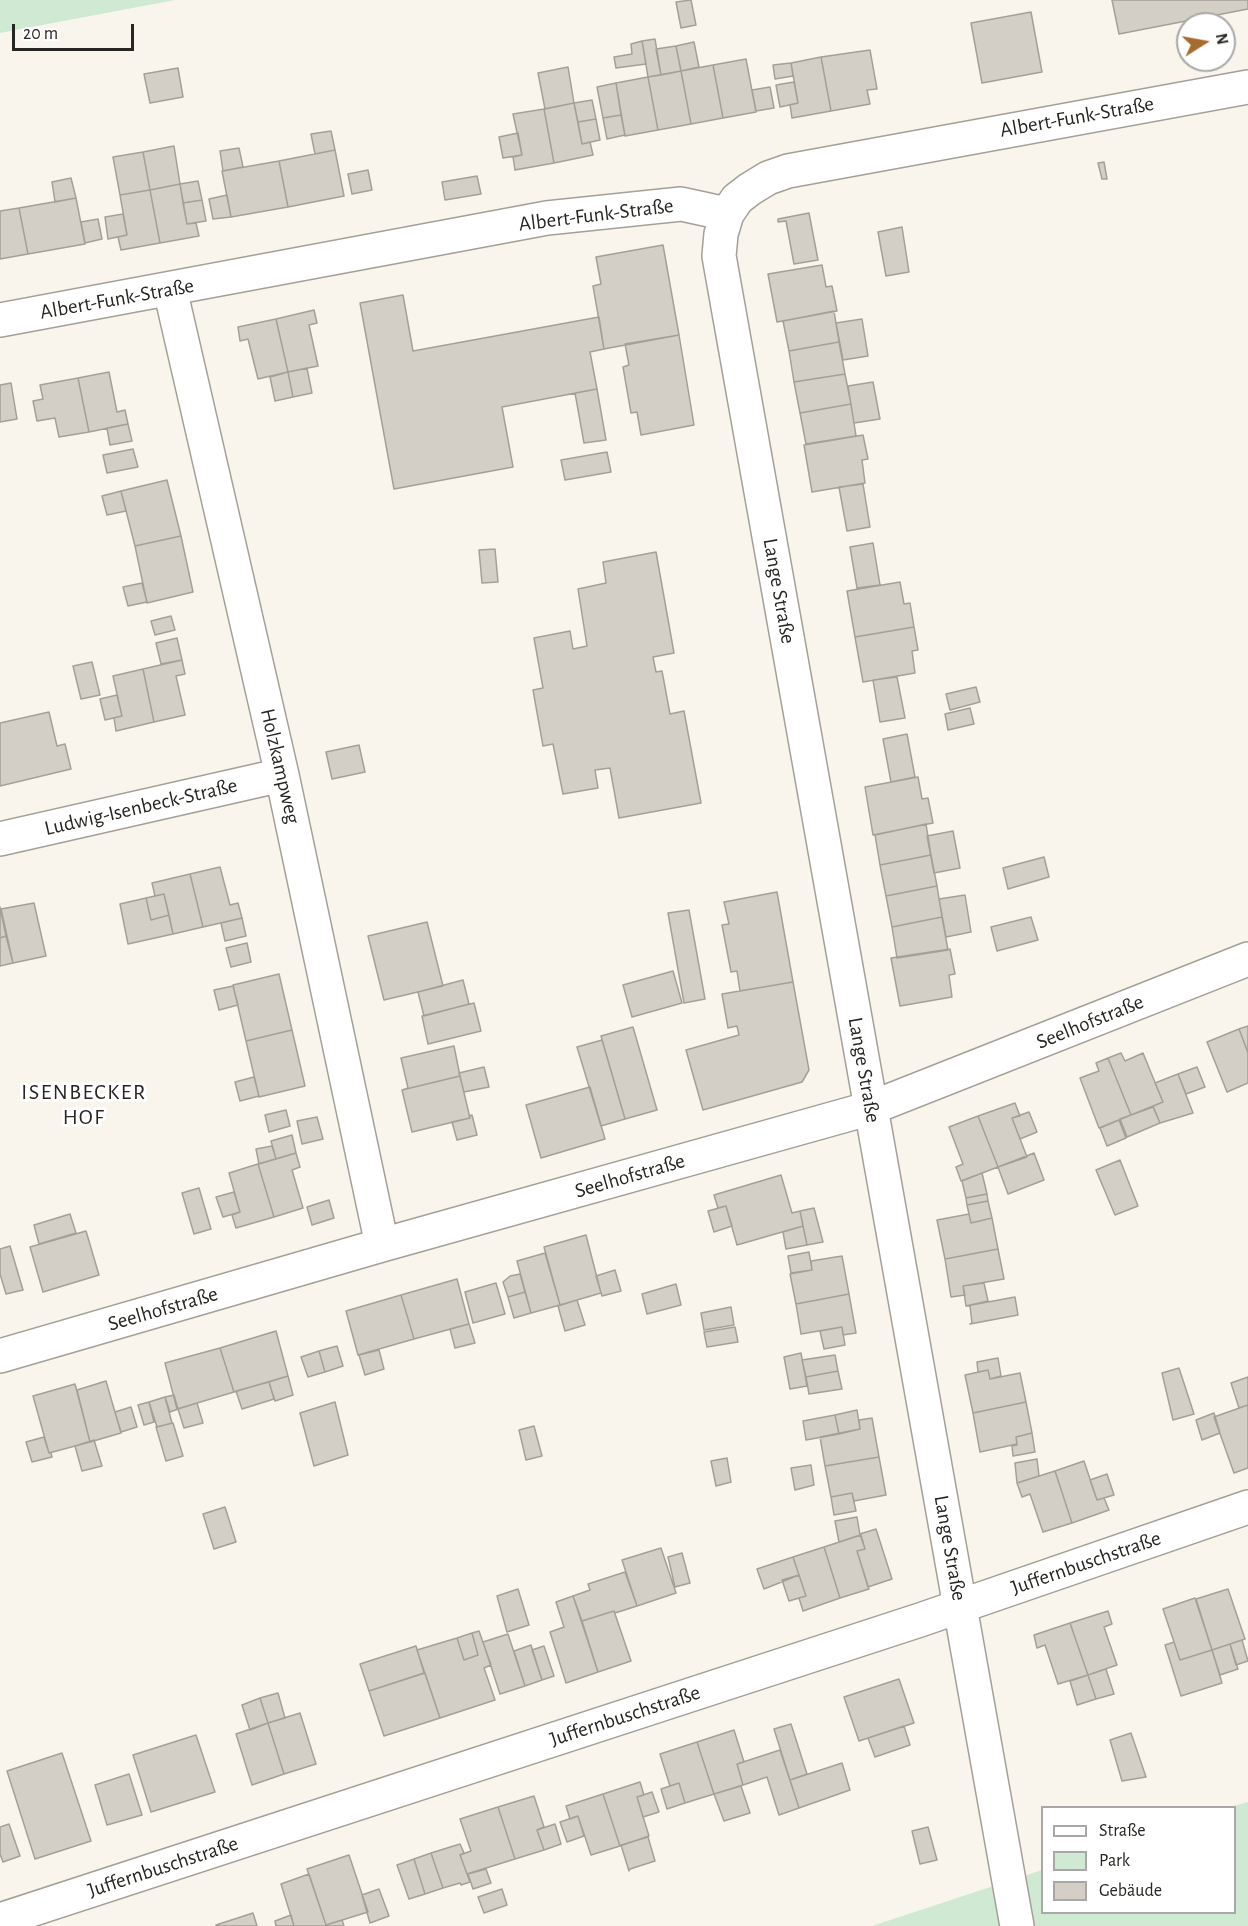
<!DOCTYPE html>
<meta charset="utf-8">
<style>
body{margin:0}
#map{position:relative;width:1248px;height:1926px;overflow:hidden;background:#f9f5ec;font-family:"Alegreya Sans",sans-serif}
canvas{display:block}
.legend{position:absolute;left:1041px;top:1806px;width:195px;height:108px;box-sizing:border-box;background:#fff;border:2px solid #a9a8a7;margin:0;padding:8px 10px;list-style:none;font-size:18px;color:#272622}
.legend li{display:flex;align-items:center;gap:12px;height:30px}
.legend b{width:30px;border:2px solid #a9a8a7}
.north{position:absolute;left:1176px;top:12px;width:60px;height:60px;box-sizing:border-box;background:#fff;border:2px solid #a9a8a7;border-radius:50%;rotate:79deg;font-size:16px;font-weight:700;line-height:24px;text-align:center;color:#272622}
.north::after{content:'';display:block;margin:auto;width:21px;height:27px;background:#a86b2f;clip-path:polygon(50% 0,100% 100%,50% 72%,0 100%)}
.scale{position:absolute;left:12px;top:24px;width:122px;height:27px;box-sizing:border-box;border:3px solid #272622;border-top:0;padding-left:8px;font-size:18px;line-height:21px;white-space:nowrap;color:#272622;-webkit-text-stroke:4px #fff;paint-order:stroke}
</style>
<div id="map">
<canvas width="1248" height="1926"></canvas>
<ul class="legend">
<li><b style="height:8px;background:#fff"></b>Straße</li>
<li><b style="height:16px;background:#cfe9d2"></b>Park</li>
<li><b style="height:16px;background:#d3cfc6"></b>Gebäude</li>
</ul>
<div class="north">N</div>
<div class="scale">20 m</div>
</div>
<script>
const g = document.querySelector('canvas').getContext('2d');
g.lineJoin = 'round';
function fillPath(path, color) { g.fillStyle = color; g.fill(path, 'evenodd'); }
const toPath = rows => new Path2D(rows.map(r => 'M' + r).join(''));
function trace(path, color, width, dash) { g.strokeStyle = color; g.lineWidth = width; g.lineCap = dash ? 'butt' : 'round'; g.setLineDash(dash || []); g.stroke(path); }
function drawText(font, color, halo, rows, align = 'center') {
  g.font = font + ' "Alegreya Sans",sans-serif'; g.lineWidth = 6; g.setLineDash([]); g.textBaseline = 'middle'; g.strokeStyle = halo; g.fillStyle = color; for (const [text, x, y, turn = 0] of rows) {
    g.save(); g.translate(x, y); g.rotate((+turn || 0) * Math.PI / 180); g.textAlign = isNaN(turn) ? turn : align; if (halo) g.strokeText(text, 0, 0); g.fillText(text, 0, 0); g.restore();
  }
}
fillPath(toPath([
 [0,0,175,0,0,33],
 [1248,1802,1248,1926,872,1926,1042,1870,1042,1912,1234,1912,1234,1808,1230,1807]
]), '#cfe9d2');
const building = toPath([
 [691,0,696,25,681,28,676,2,691,0],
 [1112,0,1248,0,1248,9,1119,34,1112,0],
 [1031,12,1042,72,982,83,971,23,1031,12],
 [655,39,661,75,648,77,642,41,655,39],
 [642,41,646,64,616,68,614,57,632,54,631,44,642,41],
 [694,42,699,67,681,71,676,46,694,42],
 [676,46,681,71,661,75,656,49,676,46],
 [870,50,877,89,867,90,870,104,831,111,821,57,870,50],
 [821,57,831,111,792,118,790,105,798,103,791,63,821,57],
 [746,59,756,112,723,118,713,65,746,59],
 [791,63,793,76,775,79,773,65,791,63],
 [713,65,723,118,691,124,681,71,713,65],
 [568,67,574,103,545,109,538,73,568,67],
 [178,68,183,97,150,103,144,74,178,68],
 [681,71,691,124,658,130,648,77,681,71],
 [648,77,658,130,625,136,616,83,648,77],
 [794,82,798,103,780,107,776,85,794,82],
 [616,83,621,115,603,118,597,87,616,83],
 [770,87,774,108,756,111,752,90,770,87],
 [592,100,596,119,578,122,574,103,592,100],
 [574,103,582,144,590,142,593,155,554,163,544,109,574,103],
 [544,109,554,163,515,170,513,157,522,155,513,114,544,109],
 [621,115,625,135,607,139,603,118,621,115],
 [596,119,600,140,582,144,578,122,596,119],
 [331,131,335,150,315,154,311,134,331,131],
 [518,133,522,155,503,158,499,137,518,133],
 [174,146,180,184,150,190,143,152,174,146],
 [239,148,243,167,223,171,220,151,239,148],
 [335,150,344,196,288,207,279,161,335,150],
 [143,152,150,190,120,195,113,157,143,152],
 [279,161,288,207,231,217,222,171,279,161],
 [1104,162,1107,179,1102,179,1098,163,1104,162],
 [368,170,372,190,352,194,348,174,368,170],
 [477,176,481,194,445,200,442,182,477,176],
 [71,178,76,198,55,202,52,182,71,178],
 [198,181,202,200,183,203,180,184,198,181],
 [180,184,187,224,196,223,199,236,160,243,150,190,180,184],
 [150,190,160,243,121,250,118,237,127,235,120,195,150,190],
 [227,195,231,217,213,219,209,199,227,195],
 [76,198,85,244,28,254,19,208,76,198],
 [202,200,206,221,187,224,183,203,202,200],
 [19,208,28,254,0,259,0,211,19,208],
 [809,213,818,260,794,264,786,221,778,222,778,219,809,213],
 [123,214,127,235,108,239,105,217,123,214],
 [98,219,102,239,85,243,81,222,98,219],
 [902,227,909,272,886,276,878,232,902,227],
 [663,245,679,335,604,349,593,286,601,284,596,257,663,245],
 [822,265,826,287,832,286,837,311,777,322,768,274,822,265],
 [403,295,413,351,599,317,604,349,590,352,597,389,502,407,513,467,394,489,360,303,403,295],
 [314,310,317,323,309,325,318,366,288,372,276,319,314,310],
 [834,311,839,342,789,351,783,321,834,311],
 [276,319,288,372,258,379,248,339,240,341,238,327,276,319],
 [862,319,868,356,843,360,836,323,862,319],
 [679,335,694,425,641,435,637,412,631,413,623,367,629,365,625,344,679,335],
 [839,342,845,374,794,382,789,351,839,342],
 [307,368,312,393,293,397,288,372,307,368],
 [109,372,117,412,125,410,128,424,89,432,78,378,109,372],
 [288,372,293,397,275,401,270,377,288,372],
 [845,374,851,404,800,413,794,382,845,374],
 [78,378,89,432,59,437,55,418,37,421,33,401,43,399,40,385,78,378],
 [873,382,880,419,854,423,848,386,873,382],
 [11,383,17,419,0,422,0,385,11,383],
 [597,389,606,440,584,443,575,393,597,389],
 [851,404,856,436,806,444,800,413,851,404],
 [128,424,132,441,110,445,107,428,128,424],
 [863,435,868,459,862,460,865,483,812,492,804,445,863,435],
 [133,449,138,467,107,473,103,455,133,449],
 [607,452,611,472,565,480,561,460,607,452],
 [167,480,181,536,135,546,121,491,167,480],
 [863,484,870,527,847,531,839,487,863,484],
 [121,491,126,511,107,515,102,496,121,491],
 [181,536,193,592,147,603,135,546,181,536],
 [873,543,880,585,857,588,850,547,873,543],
 [495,549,498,582,482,583,479,550,495,549],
 [656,552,674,653,653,657,656,672,662,671,670,714,684,711,701,803,619,818,610,768,595,770,598,788,563,794,553,744,543,746,533,690,543,688,534,638,570,631,573,649,587,646,578,589,606,583,603,562,656,552],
 [900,582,904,604,910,603,914,627,855,637,847,591,900,582],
 [142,583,147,602,128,606,123,587,142,583],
 [171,616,175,630,155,635,151,621,171,616],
 [914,627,918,650,912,651,915,673,863,682,855,637,914,627],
 [177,638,182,660,161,664,156,643,177,638],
 [182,660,185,674,176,676,185,715,154,722,143,669,182,660],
 [92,662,100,695,81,699,73,666,92,662],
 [143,669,154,722,116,731,114,718,122,716,113,676,143,669],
 [897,677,905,718,880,722,873,680,897,677],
 [976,687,980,702,950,710,946,694,976,687],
 [117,695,122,716,105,720,100,699,117,695],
 [970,708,974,724,948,730,945,714,970,708],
 [49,712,57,746,65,744,71,769,0,786,0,723,49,712],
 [907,734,915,777,891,782,883,739,907,734],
 [359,745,365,772,332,779,326,752,359,745],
 [918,777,922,799,928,798,933,823,873,835,865,787,918,777],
 [926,824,931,855,880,865,875,835,926,824],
 [953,831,960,868,934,873,927,836,953,831],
 [931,855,937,886,886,896,880,865,931,855],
 [1044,857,1049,877,1008,889,1003,868,1044,857],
 [220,867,230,905,238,903,242,918,203,927,190,874,220,867],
 [190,874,203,927,173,934,164,894,155,896,152,883,190,874],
 [937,886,942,917,892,927,886,896,937,886],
 [777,892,793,982,740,991,737,971,731,972,722,925,729,924,724,902,777,892],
 [164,894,169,915,151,920,146,898,164,894],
 [965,895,971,932,946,937,939,899,965,895],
 [146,898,151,920,169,915,173,934,128,944,120,904,146,898],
 [34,903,46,956,13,963,1,909,34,903],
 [0,907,6,936,0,938,0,907],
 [689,910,705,999,684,1003,668,913,689,910],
 [942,917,948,950,897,958,892,927,942,917],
 [1031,917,1038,940,997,951,991,927,1031,917],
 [242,918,246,936,225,941,221,923,242,918],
 [427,922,443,986,384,1000,368,936,427,922],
 [6,936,13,963,0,966,0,938,6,936],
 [247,943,251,962,231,967,226,948,247,943],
 [950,949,955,974,949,975,952,997,900,1006,891,958,950,949],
 [673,971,682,1003,632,1017,623,985,673,971],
 [279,974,292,1030,246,1041,233,985,279,974],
 [463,980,469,1004,424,1016,418,992,463,980],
 [793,982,809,1070,802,1082,703,1110,686,1050,739,1035,737,1026,728,1028,722,994,793,982],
 [233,986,238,1005,219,1010,214,990,233,986],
 [474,1003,481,1031,428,1044,422,1016,474,1003],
 [1248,1026,1248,1053,1239,1029,1248,1026],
 [633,1027,657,1110,625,1119,601,1036,633,1027],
 [1239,1029,1248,1053,1248,1083,1227,1092,1207,1042,1239,1029],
 [292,1030,305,1086,259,1097,246,1041,292,1030],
 [602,1040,625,1119,601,1126,577,1047,602,1040],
 [454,1046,460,1076,402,1090,408,1088,401,1058,454,1046],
 [1121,1053,1125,1061,1143,1053,1163,1102,1131,1115,1108,1058,1121,1053],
 [1108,1058,1131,1115,1099,1128,1080,1078,1099,1071,1096,1063,1108,1058],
 [484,1067,489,1087,464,1092,459,1073,484,1067],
 [1197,1067,1205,1087,1186,1094,1178,1074,1197,1067],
 [1178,1074,1193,1113,1160,1123,1153,1106,1163,1102,1155,1083,1178,1074],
 [460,1076,470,1118,412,1132,402,1090,460,1076],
 [254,1077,259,1096,240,1101,235,1082,254,1077],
 [590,1087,605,1139,541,1158,526,1105,590,1087],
 [1015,1103,1020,1116,1012,1118,1027,1157,998,1167,978,1116,1015,1103],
 [1153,1107,1160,1123,1127,1137,1120,1119,1153,1107],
 [286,1110,290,1126,269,1132,265,1115,286,1110],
 [1029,1112,1037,1132,1020,1139,1012,1118,1029,1112],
 [472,1115,477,1135,457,1140,452,1122,470,1118,469,1116,472,1115],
 [978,1116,998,1167,961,1181,956,1167,963,1164,949,1127,978,1116],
 [317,1117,323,1139,302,1144,297,1121,317,1117],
 [1119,1120,1126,1138,1107,1146,1100,1128,1119,1120],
 [292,1135,296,1153,276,1159,271,1141,292,1135],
 [272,1146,276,1159,259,1164,256,1149,272,1146],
 [296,1153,300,1167,292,1170,303,1208,274,1217,258,1164,296,1153],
 [1034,1153,1044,1180,1008,1194,998,1167,1034,1153],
 [1120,1160,1138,1206,1115,1215,1096,1170,1120,1160],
 [258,1164,274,1217,236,1228,232,1215,240,1212,229,1173,258,1164],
 [982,1173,987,1194,966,1198,962,1181,982,1173],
 [781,1175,792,1213,800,1211,803,1226,737,1245,726,1206,718,1208,714,1195,781,1175],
 [199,1188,211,1229,194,1234,182,1193,199,1188],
 [234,1192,240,1212,223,1217,216,1197,234,1192],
 [987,1194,988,1201,967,1205,966,1198,987,1194],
 [329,1200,334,1218,312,1225,307,1207,329,1200],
 [988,1201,992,1218,971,1223,967,1205,988,1201],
 [726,1206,732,1226,714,1232,708,1211,726,1206],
 [814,1208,823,1242,807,1245,800,1211,814,1208],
 [70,1214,76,1233,39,1244,34,1225,70,1214],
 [969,1214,971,1223,992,1218,998,1249,945,1259,937,1220,969,1214],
 [803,1226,807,1245,786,1249,783,1232,803,1226],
 [86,1231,99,1275,43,1292,30,1247,86,1231],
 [586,1235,601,1293,560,1305,544,1247,586,1235],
 [10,1246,23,1290,6,1294,0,1274,0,1249,10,1246],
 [998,1249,1004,1279,963,1286,965,1295,951,1297,945,1259,998,1249],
 [809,1252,812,1270,791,1273,788,1256,809,1252],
 [545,1253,560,1305,531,1313,517,1261,545,1253],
 [842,1256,849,1294,796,1304,790,1274,812,1270,811,1261,842,1256],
 [615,1270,621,1291,602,1296,596,1276,615,1270],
 [520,1274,525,1292,508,1297,503,1282,510,1276,520,1274],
 [457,1279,469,1324,414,1339,401,1295,457,1279],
 [496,1283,505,1314,473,1323,465,1292,496,1283],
 [984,1283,988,1301,966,1306,963,1286,984,1283],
 [676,1284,681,1305,647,1314,642,1294,676,1284],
 [525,1292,531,1313,514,1318,508,1297,525,1292],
 [849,1294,856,1333,843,1335,842,1327,801,1334,796,1304,849,1294],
 [401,1295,414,1339,358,1355,346,1311,401,1295],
 [1015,1297,1018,1315,970,1324,972,1323,970,1306,966,1306,1015,1297],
 [577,1300,585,1325,565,1331,558,1306,577,1300],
 [731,1307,734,1325,704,1330,701,1313,731,1307],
 [469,1324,475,1343,455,1348,450,1329,469,1324],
 [735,1327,738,1342,707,1347,704,1332,735,1327],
 [842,1327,845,1345,824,1349,820,1331,842,1327],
 [276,1331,288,1376,234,1392,220,1348,276,1331],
 [337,1346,343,1366,325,1372,319,1351,337,1346],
 [220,1348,234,1392,177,1409,165,1363,220,1348],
 [379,1350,384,1369,365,1375,359,1355,379,1350],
 [319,1351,325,1372,308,1377,301,1357,319,1351],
 [801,1353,807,1386,790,1389,784,1357,801,1353],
 [835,1355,838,1371,806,1377,802,1360,835,1355],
 [998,1358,1001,1376,990,1379,988,1370,978,1372,977,1362,998,1358],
 [1179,1368,1194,1414,1173,1420,1162,1373,1179,1368],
 [988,1370,990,1379,1020,1373,1026,1402,973,1413,965,1375,988,1370],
 [838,1371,842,1389,809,1394,806,1377,838,1371],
 [288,1376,293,1395,275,1401,269,1382,288,1376],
 [1248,1377,1248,1405,1239,1408,1231,1383,1248,1377],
 [106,1381,121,1433,90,1442,77,1390,106,1381],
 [269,1382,274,1399,242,1409,236,1391,269,1382],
 [75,1384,90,1442,49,1453,33,1396,75,1384],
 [174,1395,178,1409,170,1412,165,1397,174,1395],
 [165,1397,172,1423,157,1427,149,1402,165,1397],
 [149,1402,154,1422,144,1425,138,1405,149,1402],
 [335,1402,348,1455,314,1466,300,1413,335,1402],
 [1026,1402,1032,1433,1016,1437,1017,1444,980,1452,973,1413,1026,1402],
 [197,1403,203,1423,184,1428,178,1409,197,1403],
 [1248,1405,1248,1468,1234,1473,1214,1417,1248,1405],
 [131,1407,137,1427,121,1432,115,1412,131,1407],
 [857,1410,860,1429,839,1434,835,1415,857,1410],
 [1214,1413,1220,1433,1202,1440,1196,1420,1214,1413],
 [835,1415,839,1434,806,1440,803,1421,835,1415],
 [872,1418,879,1457,825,1466,820,1437,860,1429,859,1420,872,1418],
 [173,1423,183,1456,166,1461,156,1427,173,1423],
 [534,1426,542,1456,526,1460,519,1430,534,1426],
 [1032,1433,1035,1452,1013,1456,1012,1446,1017,1445,1016,1437,1032,1433],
 [44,1437,49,1453,51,1453,52,1457,32,1462,26,1442,44,1437],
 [94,1440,102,1466,82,1471,75,1446,94,1440],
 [879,1457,886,1495,854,1501,852,1493,831,1497,825,1466,879,1457],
 [727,1458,731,1482,716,1486,711,1461,727,1458],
 [1037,1459,1039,1476,1017,1483,1015,1463,1037,1459],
 [1084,1461,1097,1500,1104,1498,1109,1510,1072,1523,1055,1471,1084,1461],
 [811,1465,814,1485,795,1490,791,1468,811,1465],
 [1055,1471,1072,1523,1043,1532,1030,1494,1022,1497,1017,1483,1055,1471],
 [1107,1474,1114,1495,1097,1500,1090,1480,1107,1474],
 [852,1493,856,1511,834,1515,831,1497,852,1493],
 [225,1507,236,1542,214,1549,203,1514,225,1507],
 [857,1517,860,1535,839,1542,835,1521,857,1517],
 [876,1529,892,1579,868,1587,857,1551,865,1549,860,1534,876,1529],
 [861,1535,865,1549,857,1551,869,1589,840,1598,824,1547,861,1535],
 [824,1547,840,1598,803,1611,799,1598,806,1596,793,1557,824,1547],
 [661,1548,676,1593,637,1606,622,1560,661,1548],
 [682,1553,690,1583,675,1587,668,1557,682,1553],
 [793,1557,799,1575,764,1589,757,1569,793,1557],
 [625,1572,637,1606,615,1613,614,1611,582,1621,573,1596,590,1590,588,1584,625,1572],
 [799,1575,806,1596,789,1601,782,1580,799,1575],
 [518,1589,529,1625,507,1632,497,1596,518,1589],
 [1228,1589,1245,1639,1212,1650,1196,1599,1228,1589],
 [573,1596,598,1672,566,1683,550,1632,564,1627,556,1602,573,1596],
 [1195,1598,1212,1650,1180,1660,1163,1609,1195,1598],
 [614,1611,631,1661,598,1672,582,1621,614,1611],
 [1108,1611,1112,1624,1104,1627,1117,1665,1088,1675,1070,1623,1108,1611],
 [1070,1623,1088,1675,1058,1684,1045,1645,1037,1648,1034,1635,1070,1623],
 [479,1631,491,1665,484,1668,495,1700,440,1718,417,1650,457,1638,464,1660,478,1655,472,1633,479,1631],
 [472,1633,478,1655,464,1660,457,1638,472,1633],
 [508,1634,525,1686,500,1694,483,1642,508,1634],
 [1242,1640,1248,1661,1236,1665,1230,1644,1242,1640],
 [1174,1642,1180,1660,1212,1650,1222,1683,1181,1696,1165,1645,1174,1642],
 [1230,1644,1238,1669,1220,1675,1212,1650,1230,1644],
 [531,1645,542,1680,525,1686,514,1651,531,1645],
 [416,1646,424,1673,369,1691,360,1664,416,1646],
 [544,1646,554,1676,542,1680,532,1650,544,1646],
 [1106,1669,1114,1694,1096,1699,1088,1675,1106,1669],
 [425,1673,440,1718,384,1736,369,1691,425,1673],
 [1088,1675,1096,1699,1077,1705,1070,1681,1088,1675],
 [899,1679,914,1723,859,1741,844,1697,899,1679],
 [278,1693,285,1718,268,1723,260,1698,278,1693],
 [260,1698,268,1723,250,1730,242,1705,260,1698],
 [300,1713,316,1764,284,1774,268,1723,300,1713],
 [268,1723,284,1774,252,1785,236,1734,268,1723],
 [791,1724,807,1774,790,1780,774,1729,791,1724],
 [904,1726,910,1745,875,1757,868,1738,904,1726],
 [734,1730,744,1762,737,1764,743,1785,714,1794,697,1742,734,1730],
 [1131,1733,1146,1777,1122,1781,1110,1740,1131,1733],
 [196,1735,215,1792,151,1812,133,1755,196,1735],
 [697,1742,714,1794,685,1803,679,1783,670,1786,660,1754,697,1742],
 [780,1750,799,1808,779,1815,767,1777,743,1785,737,1764,780,1750],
 [62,1753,91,1841,35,1859,7,1771,62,1753],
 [842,1763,850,1790,799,1808,790,1780,842,1763],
 [129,1774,142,1815,107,1825,95,1785,129,1774],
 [640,1782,644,1795,637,1797,649,1836,620,1846,603,1794,640,1782],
 [679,1783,685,1803,667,1809,661,1789,679,1783],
 [741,1786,750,1813,724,1821,714,1794,741,1786],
 [652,1792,659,1812,643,1817,637,1797,652,1792],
 [603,1794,620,1846,591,1855,578,1816,570,1819,566,1806,603,1794],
 [534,1796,544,1827,537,1830,544,1850,515,1859,498,1807,534,1796],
 [498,1807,515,1859,467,1874,460,1855,471,1851,460,1819,498,1807],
 [578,1816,584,1836,567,1842,560,1822,578,1816],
 [9,1824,20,1856,3,1862,0,1854,0,1827,9,1824],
 [555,1824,561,1844,544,1850,537,1830,555,1824],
 [928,1827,937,1860,920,1864,912,1831,928,1827],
 [648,1837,655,1861,630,1869,629,1871,621,1845,648,1837],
 [460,1844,464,1853,460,1855,470,1882,461,1885,460,1883,443,1888,431,1853,460,1844],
 [431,1853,443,1888,425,1894,414,1859,431,1853],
 [349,1855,368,1912,326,1925,307,1869,349,1855],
 [414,1859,425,1894,409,1899,397,1865,414,1859],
 [486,1869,491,1883,473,1889,468,1874,486,1869],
 [309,1874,326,1925,325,1926,294,1926,281,1884,309,1874],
 [379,1889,389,1916,370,1923,362,1895,379,1889],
 [502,1889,507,1905,484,1913,478,1897,502,1889],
 [253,1913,257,1926,216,1926,216,1925,253,1913],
 [291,1915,294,1926,276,1926,275,1921,291,1915],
 [342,1920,344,1926,325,1926,326,1925,342,1920]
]);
fillPath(building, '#d3cfc6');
trace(building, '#a4a098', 1.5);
const street = toPath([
 [170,289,282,775,382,1245],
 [0,320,547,218,681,204,727,214],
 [0,839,282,775],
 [0,1356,382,1245,871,1108,1248,959],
 [0,1920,920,1620,1248,1507],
 [1017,1926,719,256,721,234,727,214,737,199,750,189,768,178,788,171,1248,87]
]);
trace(street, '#a4a098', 36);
trace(street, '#fff', 33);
drawText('21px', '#272622', '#fff', [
 ["Albert-Funk-Straße",1077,117,-10],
 ["Albert-Funk-Straße",596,215,-7],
 ["Albert-Funk-Straße",117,299,-10],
 ["Lange Straße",779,591,80],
 ["Holzkampweg",280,766,77],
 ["Ludwig-Isenbeck-Straße",141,807,-13],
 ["Seelhofstraße",1090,1022,-22],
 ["Lange Straße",864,1070,80],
 ["Seelhofstraße",630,1176,-16],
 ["Seelhofstraße",163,1309,-16],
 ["Lange Straße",950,1548,80],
 ["Juffernbuschstraße",1086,1563,-19],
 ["Juffernbuschstraße",625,1716,-18],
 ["Juffernbuschstraße",163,1867,-18]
]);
g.letterSpacing = '1.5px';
drawText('22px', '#272622', '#fff', [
 ["ISENBECKER",84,1092],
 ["HOF",84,1117]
]);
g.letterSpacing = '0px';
</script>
